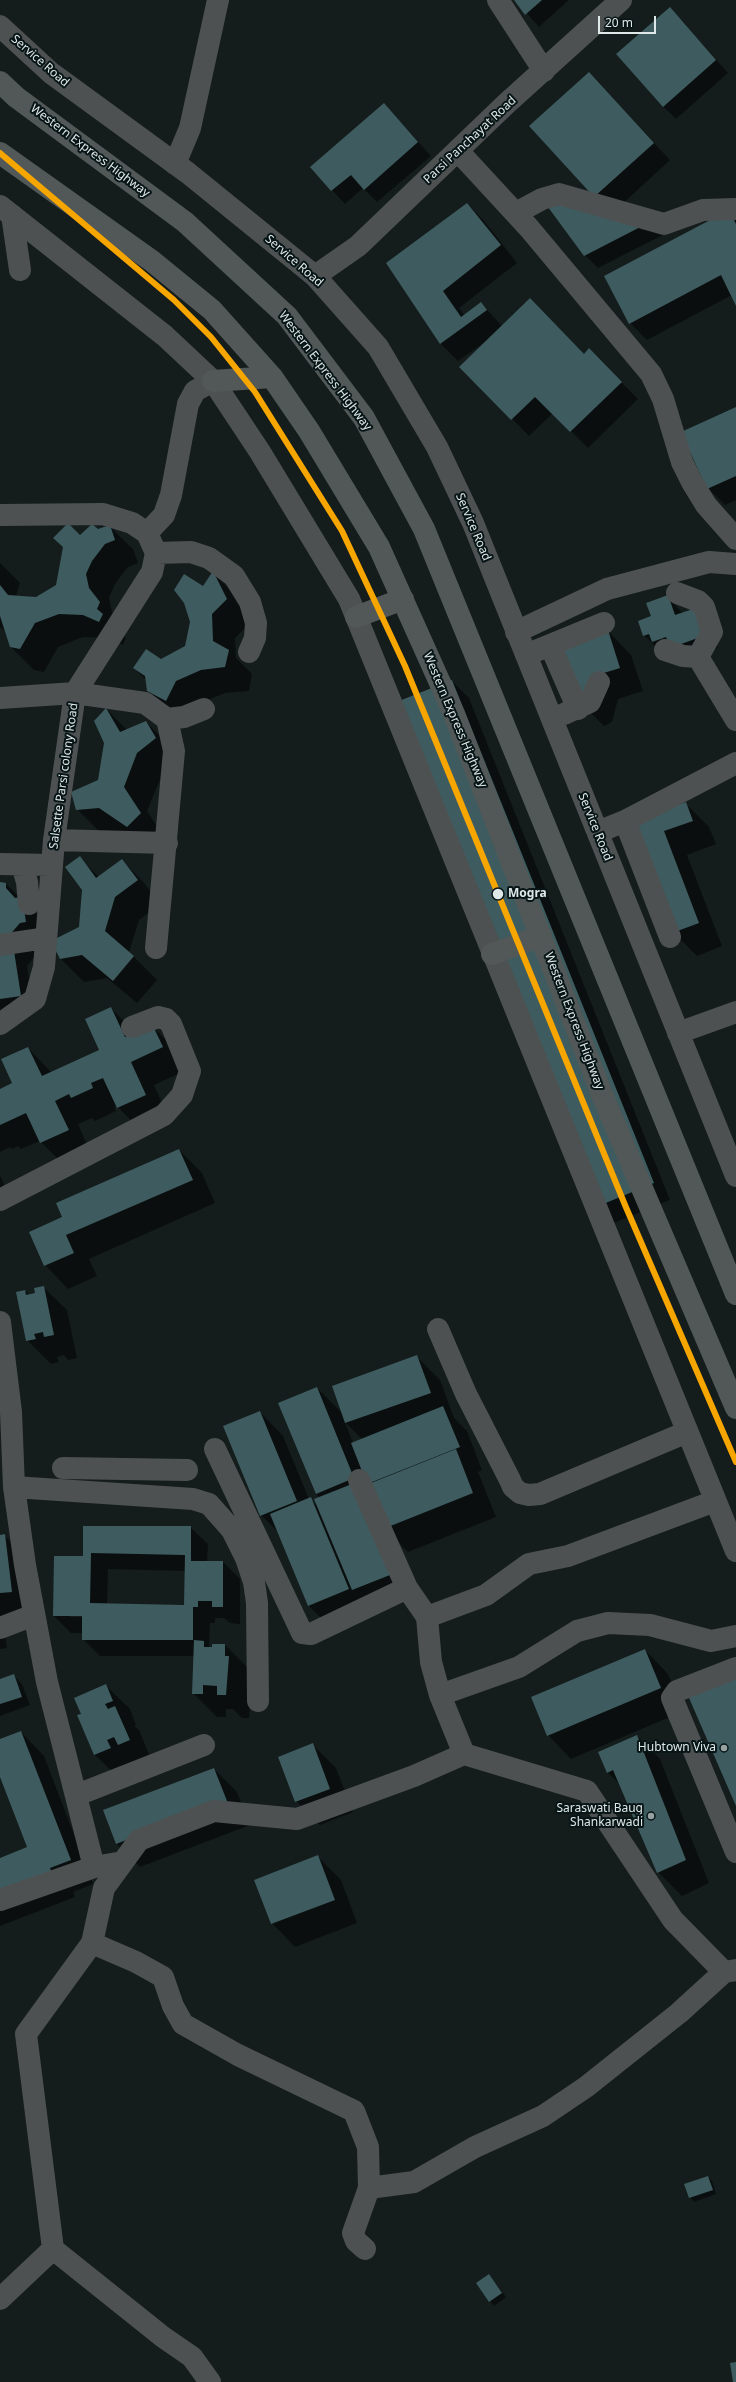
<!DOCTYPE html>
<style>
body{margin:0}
#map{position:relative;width:736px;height:2382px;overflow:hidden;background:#141c1c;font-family:"Noto Sans",sans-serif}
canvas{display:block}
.scale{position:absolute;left:598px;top:16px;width:58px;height:18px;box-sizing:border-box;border:2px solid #dfe8e9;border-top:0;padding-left:5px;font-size:12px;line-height:14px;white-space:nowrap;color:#dfe8e9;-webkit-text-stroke:3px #071517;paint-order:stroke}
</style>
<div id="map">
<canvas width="736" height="2382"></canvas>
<div class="scale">20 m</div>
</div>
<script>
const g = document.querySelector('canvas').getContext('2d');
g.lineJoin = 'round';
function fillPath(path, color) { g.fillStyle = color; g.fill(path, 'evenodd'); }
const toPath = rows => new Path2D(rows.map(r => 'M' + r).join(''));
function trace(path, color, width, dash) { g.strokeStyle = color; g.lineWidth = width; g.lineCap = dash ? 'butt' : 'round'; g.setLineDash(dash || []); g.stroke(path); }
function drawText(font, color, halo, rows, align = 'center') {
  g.font = font + ' "Noto Sans",sans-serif'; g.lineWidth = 4; g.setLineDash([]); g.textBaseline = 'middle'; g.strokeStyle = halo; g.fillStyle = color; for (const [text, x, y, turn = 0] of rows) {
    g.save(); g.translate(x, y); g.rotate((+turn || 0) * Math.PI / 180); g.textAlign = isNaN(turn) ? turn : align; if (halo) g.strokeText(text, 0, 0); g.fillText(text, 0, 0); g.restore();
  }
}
fillPath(toPath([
 [515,0,569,0,539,27],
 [682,21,728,73,676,119,663,106],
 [605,90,670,160,618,208,665,234,598,268,585,255,604,205,530,126],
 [384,104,431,156,377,202,363,188,345,204,311,167],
 [467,204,484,221,517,263,459,308,464,315,481,303,502,326,584,355,589,350,638,399,588,448,553,413,529,436,461,367,489,339,458,361,441,344,388,263],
 [736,219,736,303,732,295,647,340,630,323,605,276],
 [736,408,736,500,725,505,708,488],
 [109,526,133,549,138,563,128,567,115,584,109,598,112,612,123,626,120,633,126,638,123,645,108,638,83,637,58,647,44,672,34,670,10,646,7,633,0,627,0,563,20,583,16,596,37,598,57,585,80,537],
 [213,573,236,596,250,623,235,638,236,658,252,674,249,691,225,693,171,715,148,691,147,681,134,668,161,661,186,646,203,588],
 [668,597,683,614,709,622,718,648,683,660,657,648,644,635,652,616],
 [608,631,631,655,643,691,618,699,612,722,604,726,581,703],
 [452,681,469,698,670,1200,614,1223,395,704],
 [106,709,127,730,146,722,169,745,161,777,147,811,164,837,101,833,77,809,99,780,105,743],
 [685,803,709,827,716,844,687,855,722,946,697,956,673,932,632,823],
 [79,858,99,877,122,860,145,884,160,904,139,920,129,952,157,980,137,1003,107,978,84,982,60,958,80,927,83,890],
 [0,883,6,884,45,922,43,946,27,966,34,1009,0,1014],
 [111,1008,134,1032,152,1026,175,1049,185,1071,154,1085,169,1118,141,1131,117,1106,114,1107,116,1111,95,1121,92,1118,78,1124,91,1154,65,1166,40,1141,21,1149,18,1146,12,1149,10,1147,0,1152,0,1090,14,1084,28,1048,52,1073,100,1051],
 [179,1150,202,1173,215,1203,89,1259,97,1276,68,1289,45,1265,64,1218],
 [0,1175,6,1189,0,1192],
 [43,1287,67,1310,77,1358,68,1360,64,1355,57,1357,59,1362,51,1364,27,1340,25,1291,30,1295,36,1294],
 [417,1357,440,1380,454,1418,467,1431,482,1470,478,1472,496,1517,408,1552,383,1527,413,1598,332,1629,309,1606,279,1533,261,1515,260,1412,283,1436,309,1499,318,1506,320,1498,316,1494,317,1388,343,1414],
 [345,1422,362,1439,353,1443],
 [84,1527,191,1528,208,1544,207,1562,223,1562,240,1579,240,1624,230,1623,224,1618,215,1618,215,1623,210,1623,209,1648,213,1648,213,1645,225,1645,249,1669,252,1681,249,1718,242,1718,233,1709,226,1709,226,1717,217,1717,193,1693,195,1656,100,1656,83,1639,83,1633,71,1633,54,1616,84,1557],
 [108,1569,186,1571,185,1606,107,1604],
 [70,1615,87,1615,87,1617,70,1617],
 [0,1535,4,1535,28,1559,35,1615,3,1619,7,1648,0,1649],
 [645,1650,668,1674,684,1711,571,1759,548,1735],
 [13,1675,22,1684,30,1705,0,1716,0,1680],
 [106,1686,130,1709,136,1725,134,1726,139,1730,153,1764,119,1778,95,1755,78,1716,82,1714],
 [21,1732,44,1756,93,1884,73,1892,75,1897,0,1926,0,1859,28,1848,0,1774,0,1740],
 [637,1736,660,1759,709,1883,682,1896,658,1872,621,1785,607,1772],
 [313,1745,336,1768,353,1812,320,1825,296,1801],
 [214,1769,237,1792,250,1825,140,1867,117,1844],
 [317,1856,341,1880,357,1923,295,1947,272,1923],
 [708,2177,712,2181,716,2194,694,2202,690,2197],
 [489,2275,506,2297,494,2306,490,2301]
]), '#0007');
fillPath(toPath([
 [514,0,542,0,525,15],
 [670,7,716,60,663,107,616,54],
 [589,72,654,143,594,197,529,126],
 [384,103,418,142,364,190,351,175,331,191,310,167],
 [542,199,652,221,584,256],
 [467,203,501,245,443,291,461,317,481,302,487,310,440,344,386,263],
 [729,210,736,224,736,306,721,275,629,324,604,276],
 [530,298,584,354,589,348,622,382,570,432,535,397,511,420,459,367],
 [736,407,736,476,707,489,681,432],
 [68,523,80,535,92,524,98,529,110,525,115,540,105,544,92,561,86,574,89,588,100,602,97,609,103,614,99,622,83,615,59,614,35,623,20,649,10,647,0,616,0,585,8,595,36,597,56,585,63,547,53,538],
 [213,571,227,599,212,614,213,641,229,650,225,667,201,670,176,681,166,701,147,691,145,676,133,668,146,649,161,659,185,646,190,622,184,603,174,590,184,574,203,586],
 [668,595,675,615,696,608,706,635,670,648,666,637,652,642,649,634,643,636,638,621,651,616,646,603],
 [608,630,620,668,594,676,580,704,556,652],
 [452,680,654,1183,596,1207,394,703],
 [106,708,120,732,146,721,156,738,137,753,124,787,141,813,127,827,99,808,76,810,71,792,98,780,104,743,94,721],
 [686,802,693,821,664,831,699,923,672,933,631,823],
 [80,856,96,878,122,859,138,880,115,897,105,931,134,956,113,981,82,955,60,959,51,941,79,927,82,890,65,867],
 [0,882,6,883,6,888,15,898,22,897,26,922,20,923,0,946],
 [14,951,21,996,0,999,0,954],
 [111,1007,125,1037,152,1024,163,1047,131,1062,146,1095,117,1108,103,1078,91,1083,93,1088,71,1098,69,1094,55,1101,69,1130,40,1143,26,1113,0,1125,0,1089,12,1083,1,1059,28,1047,42,1076,99,1050,85,1019],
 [179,1149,193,1180,66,1235,74,1253,44,1266,29,1232,62,1217,56,1203],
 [44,1286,54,1335,44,1337,43,1332,34,1334,36,1339,26,1341,16,1292,25,1290,26,1295,35,1293,34,1288],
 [417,1355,431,1393,345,1423,332,1386],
 [317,1387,354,1478,316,1494,278,1403],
 [443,1406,460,1447,367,1484,351,1443],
 [260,1411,297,1501,260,1516,223,1426],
 [456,1449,473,1493,383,1529,366,1485],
 [352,1484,390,1575,352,1590,314,1499],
 [311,1497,349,1589,308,1606,270,1514],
 [83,1526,191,1526,191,1561,223,1561,223,1607,212,1607,212,1601,198,1601,198,1607,193,1607,193,1640,82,1640,82,1616,53,1616,54,1556,83,1556],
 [91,1553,185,1555,184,1605,90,1603],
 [5,1534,12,1592,0,1593,0,1535],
 [194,1640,204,1641,204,1647,212,1647,212,1644,225,1644,225,1656,229,1656,226,1695,217,1695,217,1686,203,1685,203,1694,192,1694],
 [645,1649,661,1688,547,1736,531,1697],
 [736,1670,736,1806,686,1691],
 [14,1674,22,1697,0,1704,0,1679],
 [106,1684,113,1701,105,1704,108,1709,115,1706,130,1740,118,1745,114,1737,107,1740,111,1748,94,1755,77,1715,81,1714,74,1698],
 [21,1731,71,1860,50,1868,52,1873,0,1893,0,1858,27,1847,0,1777,0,1739],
 [637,1735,686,1860,657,1873,613,1770,607,1773,598,1752],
 [313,1743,330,1789,295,1802,278,1757],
 [214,1768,227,1801,116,1844,103,1810],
 [318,1855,335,1900,271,1924,254,1880],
 [708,2176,713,2190,689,2198,684,2184],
 [489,2274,502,2293,489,2302,476,2283],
 [736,2362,736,2382,733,2382,730,2363]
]), '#3e5c5f');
trace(toPath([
 [498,0,544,71],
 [0,26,51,73,188,173,315,276,378,347,437,447,473,523,736,1176],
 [458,151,529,228,651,374,663,399,682,462,692,482,706,505,736,539],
 [175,164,190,128,218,0],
 [0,206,165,336,213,381,260,452,349,599,736,1551],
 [516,213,542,199,559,194,664,224,703,210,736,209],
 [12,215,20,270],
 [315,276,358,246,506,104,621,0],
 [0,515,103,514,132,523,147,533],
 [147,533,164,515,171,495,188,404,195,391,213,381],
 [156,553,191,552,209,558,234,576,250,602,256,623,255,638,249,652],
 [677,593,698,601,704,607,712,632,698,657,736,720],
 [516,632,607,589,709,562,736,564],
 [550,645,578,709],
 [665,650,683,656,698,657],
 [526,655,604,623],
 [0,698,75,693,145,703,167,719,174,751,156,948],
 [564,714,590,702,599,682],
 [167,719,184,717,204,709],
 [625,821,670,937],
 [598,832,625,821,736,763],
 [54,840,167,843],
 [0,864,52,865],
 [22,865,27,882,29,904],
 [0,945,46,938],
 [0,1024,35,999,44,967,54,840,75,693,152,572,156,553,147,533],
 [678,1033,736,1012],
 [0,1200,164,1115,182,1095,190,1071,171,1024,166,1019,158,1017,132,1027],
 [0,1322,11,1412,14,1487,25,1565,47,1682,94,1867,123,1862],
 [438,1329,466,1394,510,1480,513,1487,520,1493,529,1495,540,1494,687,1432],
 [215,1449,302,1633,311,1634,407,1588,427,1617],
 [63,1468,187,1470],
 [359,1480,407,1588],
 [14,1487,193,1499,209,1504,232,1530,246,1558,254,1582,257,1603,258,1701],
 [0,1628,34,1615],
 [736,1668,677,1691,672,1698,736,1852],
 [440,1695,519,1667,577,1631,608,1623,650,1625,711,1641,736,1636],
 [464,1754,440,1695,431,1662,427,1617,486,1595,529,1564,568,1556,715,1501],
 [77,1795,204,1745],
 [0,1900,94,1867],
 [92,1943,136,1962,163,1977,173,2006,183,2024,238,2055,354,2111,368,2147,369,2188,353,2233,356,2241,365,2249],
 [369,2188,414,2182,475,2147,543,2116,586,2087,679,2013,724,1972],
 [53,2249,163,2337,192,2357,210,2382],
 [0,2299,53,2249,26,2034,92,1943,104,1888,139,1840,214,1811,297,1819,414,1776,464,1754,587,1791,673,1920,724,1972,736,1970]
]), '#4e5151', 22);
trace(toPath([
 [0,82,16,97,185,222,287,316,364,418,424,529,736,1294],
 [0,153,152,261,212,310,272,377,309,431,379,547,454,714,603,1097,736,1408],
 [213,381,272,377],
 [356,617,403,599],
 [492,954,541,936]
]), '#525858', 22);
trace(toPath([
 [0,153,174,300,211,337,255,392,342,531,405,666,625,1205,736,1462]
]), '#f7a600', 6);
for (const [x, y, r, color] of [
 [498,894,6,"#dfe8e9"],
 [724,1748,4,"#98a1a1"],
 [651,1816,4,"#98a1a1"]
]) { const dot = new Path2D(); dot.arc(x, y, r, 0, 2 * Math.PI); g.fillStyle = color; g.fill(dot); trace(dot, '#071517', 1.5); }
drawText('12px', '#dfe8e9', '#071517', [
 ["Service Road",40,61,41],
 ["Parsi Panchayat Road",470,140,-43],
 ["Western Express Highway",90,151,37],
 ["Service Road",294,261,41],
 ["Western Express Highway",325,371,53],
 ["Service Road",473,527,67],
 ["Western Express Highway",455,720,67],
 ["Salsette Parsi colony Road",64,776,-82],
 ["Service Road",595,827,68],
 ["Western Express Highway",574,1021,69]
]);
drawText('bold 12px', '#dfe8e9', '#071517', [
 ["Mogra",508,894]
], 'left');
drawText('12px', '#dfe8e9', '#071517', [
 ["Hubtown Viva",716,1748],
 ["Saraswati Baug",643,1809],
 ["Shankarwadi",643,1823]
], 'right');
</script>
